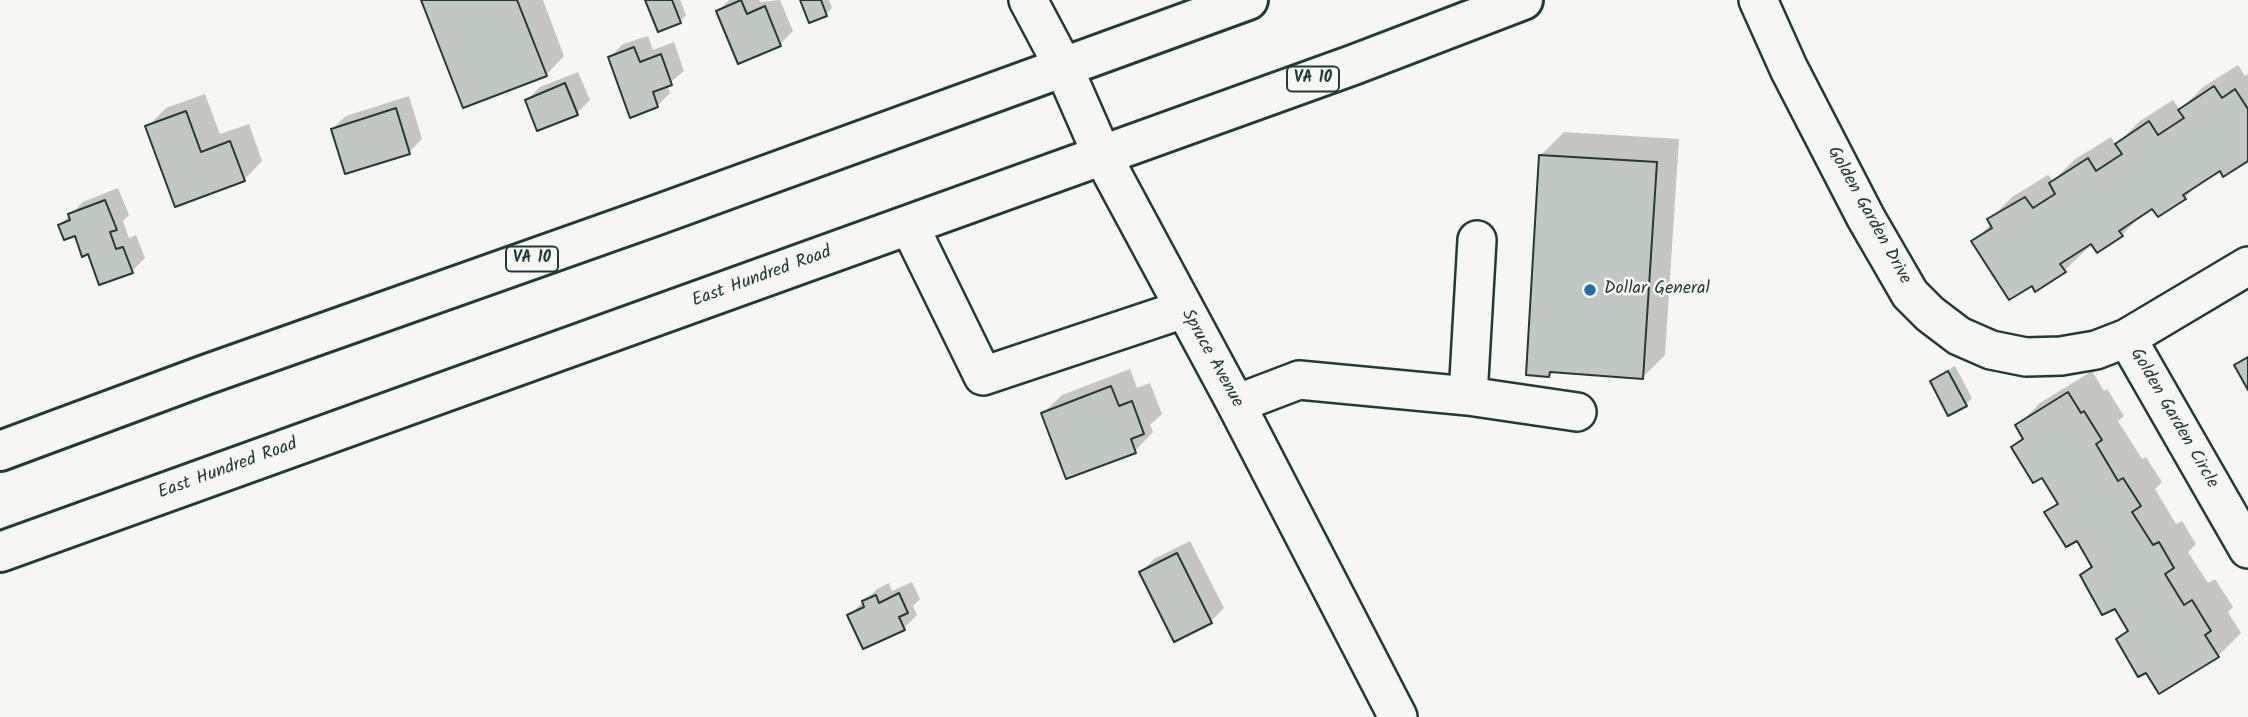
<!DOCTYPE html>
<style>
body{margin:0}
canvas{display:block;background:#f6f6f2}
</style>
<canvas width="2248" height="717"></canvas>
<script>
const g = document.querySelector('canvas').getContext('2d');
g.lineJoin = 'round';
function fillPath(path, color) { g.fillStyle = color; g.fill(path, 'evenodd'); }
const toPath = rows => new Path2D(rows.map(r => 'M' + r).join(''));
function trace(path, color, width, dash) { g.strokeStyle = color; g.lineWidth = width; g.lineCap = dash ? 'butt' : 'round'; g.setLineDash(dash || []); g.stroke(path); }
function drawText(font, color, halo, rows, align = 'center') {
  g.font = font + ' Kalam,sans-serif'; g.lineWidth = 5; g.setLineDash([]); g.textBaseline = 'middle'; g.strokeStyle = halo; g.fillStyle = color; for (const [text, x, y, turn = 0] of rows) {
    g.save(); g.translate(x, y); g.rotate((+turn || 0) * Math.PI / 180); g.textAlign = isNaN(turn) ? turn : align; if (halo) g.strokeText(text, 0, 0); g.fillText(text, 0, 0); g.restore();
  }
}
fillPath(toPath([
 [423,0,543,0,564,56,546,75],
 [647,0,680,0,686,15,680,21],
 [729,0,759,0,760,2,780,0,793,31,780,44,718,11],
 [802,0,829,0,832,8,826,14],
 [648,36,653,50,674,42,684,71,667,85,670,93,657,106,610,57,623,44],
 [2238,65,2245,76,2248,74,2248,159,2220,168,2203,179,2185,198,2153,207,2143,213,2122,235,2092,242,2086,245,2088,248,2065,270,2032,283,1973,242,1991,224,1989,220,2012,197,2048,175,2053,181,2074,160,2111,137,2116,145,2140,121,2173,100,2180,110,2203,87],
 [578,72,590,100,577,113,527,100,540,87],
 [205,94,220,134,249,124,262,161,244,180,147,127,166,108],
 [409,96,422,139,409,152,346,172,332,129,346,116],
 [1564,132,1679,139,1665,355,1642,378,1553,371,1549,375,1541,155],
 [118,188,129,215,123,221,129,238,136,235,145,258,132,271,89,252,76,234,60,225,83,202],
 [1955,366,1972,398,1966,404,1932,381,1938,375],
 [1130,369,1137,388,1150,383,1162,414,1150,425,1153,432,1135,451,1043,413,1062,395],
 [2092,371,2104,391,2107,389,2124,416,2118,421,2142,459,2146,457,2162,482,2155,489,2176,524,2182,521,2196,544,2188,552,2208,583,2215,579,2233,607,2228,612,2241,633,2218,656,2147,671,2118,639,2128,629,2115,606,2082,575,2093,564,2077,539,2047,513,2058,501,2043,476,2013,447,2023,437,2017,426,2040,403],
 [1190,541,1224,608,1211,621,1175,640,1141,572,1154,559],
 [912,582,920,599,913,606,917,615,904,628,849,615,877,589,889,583,892,591]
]), '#0003');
const building = toPath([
 [421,0,517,0,547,76,463,108,421,0],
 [645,0,672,0,681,23,658,32,645,0],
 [741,0,747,14,765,6,781,46,738,64,716,11,741,0],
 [800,0,821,0,827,16,809,23,800,0],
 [634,47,640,62,661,54,672,85,653,92,658,107,630,118,608,57,634,47],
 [565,83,578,115,537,131,525,100,565,83],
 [2214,86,2222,98,2235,89,2248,109,2248,161,2223,177,2220,171,2183,195,2186,199,2158,217,2152,209,2119,231,2123,236,2097,253,2091,244,2060,264,2066,272,2035,292,2032,286,2009,300,1971,241,1992,228,1987,219,2025,197,2033,208,2055,194,2049,183,2088,158,2096,171,2122,154,2115,144,2149,121,2158,135,2184,118,2178,110,2214,86],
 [396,108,410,154,345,174,331,129,396,108],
 [186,111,201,152,230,141,245,181,175,207,145,126,186,111],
 [1539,155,1657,162,1643,379,1550,372,1549,377,1526,375,1539,155],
 [105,200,117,230,110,232,116,249,123,247,133,273,99,285,88,254,82,257,75,236,64,240,58,225,70,220,68,214,105,200],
 [2248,357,2248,390,2234,365,2248,357],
 [1948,371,1967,406,1948,416,1930,381,1948,371],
 [1111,386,1119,406,1132,401,1144,434,1131,439,1136,453,1066,479,1041,413,1111,386],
 [2068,392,2081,413,2084,411,2102,440,2096,444,2118,481,2123,478,2141,506,2132,512,2153,545,2159,542,2174,568,2165,574,2184,605,2192,600,2211,631,2205,635,2219,657,2159,694,2146,673,2138,677,2116,639,2128,631,2115,609,2102,615,2080,575,2092,567,2077,541,2066,547,2044,512,2058,504,2042,478,2033,483,2011,447,2023,439,2015,425,2068,392],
 [1177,553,1212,623,1174,642,1139,572,1177,553],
 [899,593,908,613,899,617,905,630,863,649,847,615,864,607,862,601,876,595,879,603,899,593]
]);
fillPath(building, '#c1c8c3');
trace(building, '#1f3d34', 2);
const minor = toPath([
 [1028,0,1063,66,1102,155,1236,404,1398,717],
 [1758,0,1789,69,1866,218,1910,294,1930,314,1959,336,1991,350,2026,357,2061,356,2096,350,2127,338,2248,266],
 [909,225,983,376,1184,309],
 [2127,338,2248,549],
 [1468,396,1477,240],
 [1236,404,1299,380,1468,396,1577,412]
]);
const highway = toPath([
 [0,451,205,375,657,215,1248,0],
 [0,552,1353,65,1523,0]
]);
trace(minor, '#1f3d34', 42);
trace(highway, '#1f3d34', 44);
trace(minor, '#f6f6f2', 37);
trace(highway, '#f6f6f2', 38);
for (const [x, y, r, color] of [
 [1590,290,7,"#1f6fb2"]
]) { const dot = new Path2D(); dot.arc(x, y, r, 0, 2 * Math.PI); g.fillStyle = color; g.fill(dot); trace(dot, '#f6f6f2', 2.5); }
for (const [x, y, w] of [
 [1313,79,52],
 [532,259,52]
]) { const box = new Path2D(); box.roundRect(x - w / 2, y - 12.5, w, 25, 5); g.fillStyle = '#f6f6f2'; g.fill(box); trace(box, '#1f3d34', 2); }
drawText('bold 16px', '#1f3d34', null, [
 ["VA 10",1313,79],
 ["VA 10",532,259]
]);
drawText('18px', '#1f3d34', '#f6f6f2', [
 ["Golden Garden Drive",1868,216,61],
 ["East Hundred Road",762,278,-20],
 ["Spruce Avenue",1211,359,61],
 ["Golden Garden Circle",2173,419,60],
 ["East Hundred Road",228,470,-20]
]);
drawText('18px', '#1f3d34', '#f6f6f2', [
 ["Dollar General",1604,290]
], 'left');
</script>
